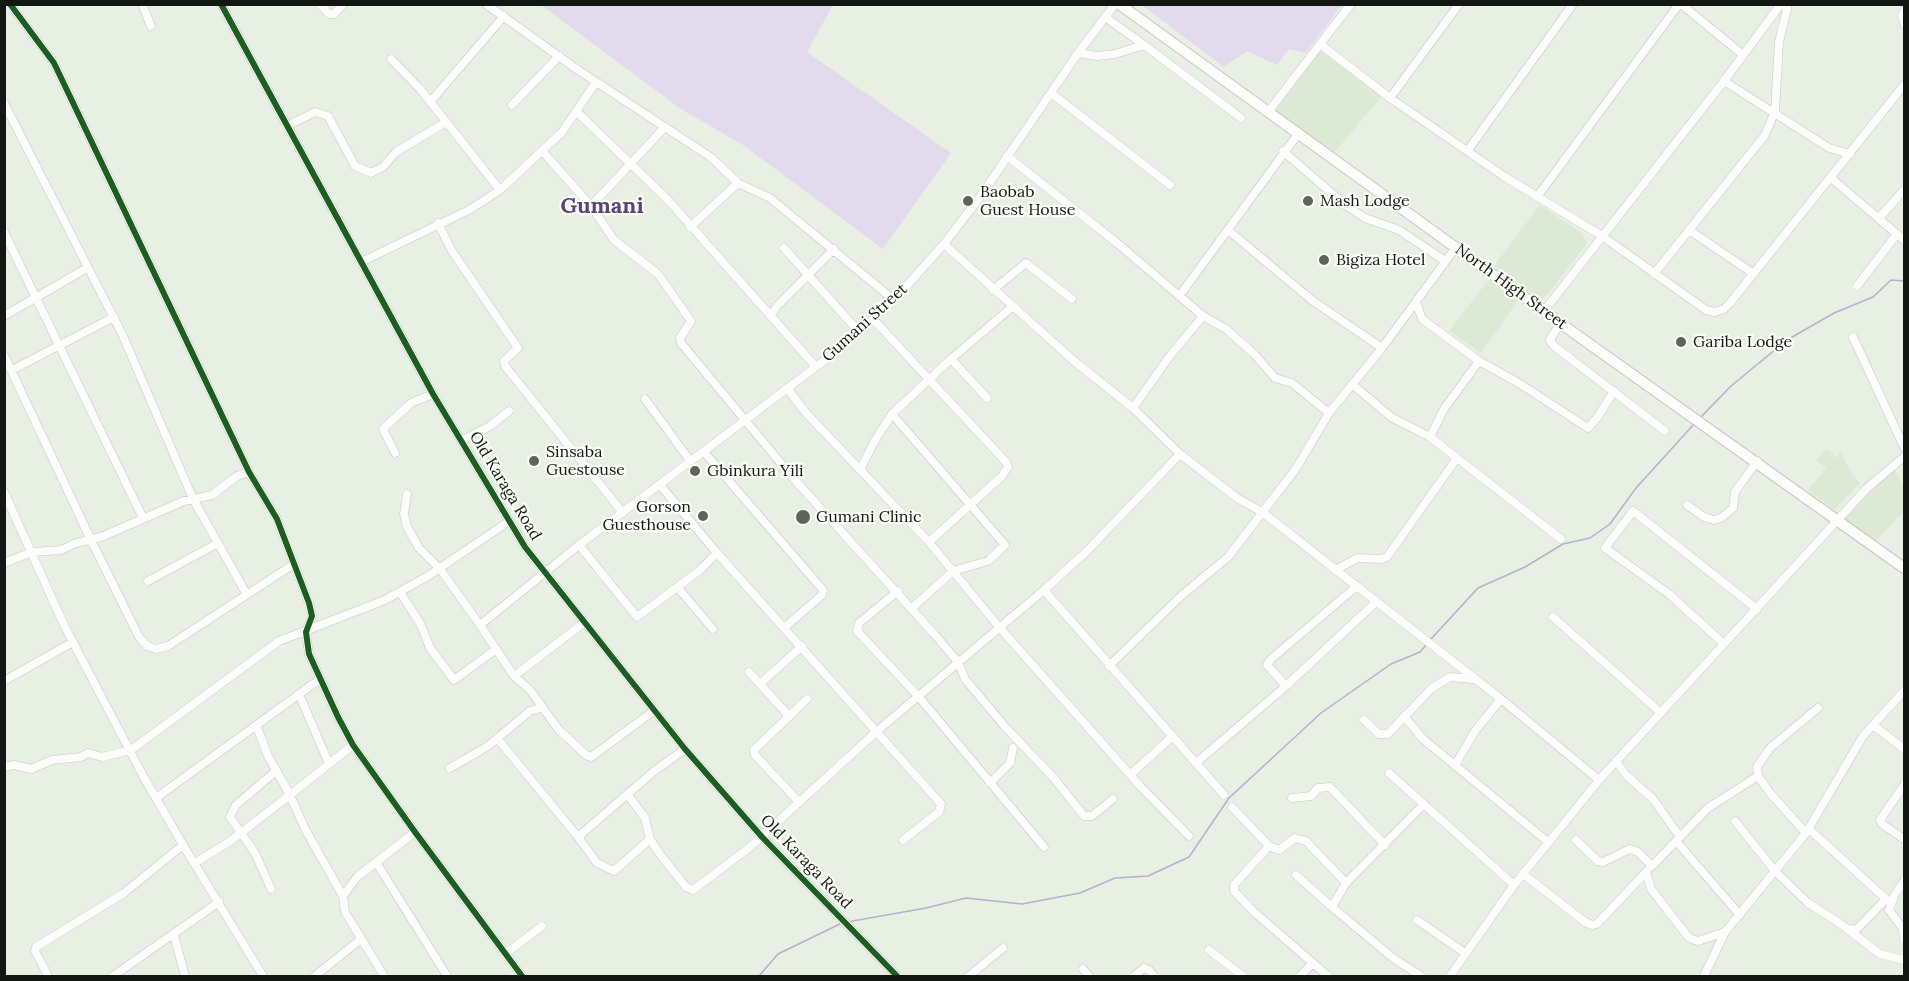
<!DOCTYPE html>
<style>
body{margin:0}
#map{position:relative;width:1909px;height:981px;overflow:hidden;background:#e8f0e4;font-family:Lora,serif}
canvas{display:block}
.frame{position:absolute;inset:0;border:6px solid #131711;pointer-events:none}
</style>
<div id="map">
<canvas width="1909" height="981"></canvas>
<div class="frame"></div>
</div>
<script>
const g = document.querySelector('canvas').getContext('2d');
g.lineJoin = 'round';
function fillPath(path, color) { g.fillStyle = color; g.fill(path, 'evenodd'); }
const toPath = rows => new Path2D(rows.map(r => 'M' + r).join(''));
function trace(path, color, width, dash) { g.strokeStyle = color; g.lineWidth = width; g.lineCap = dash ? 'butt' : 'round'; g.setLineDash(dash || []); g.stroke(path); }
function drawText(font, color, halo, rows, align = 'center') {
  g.font = font + ' Lora,serif'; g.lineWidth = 4.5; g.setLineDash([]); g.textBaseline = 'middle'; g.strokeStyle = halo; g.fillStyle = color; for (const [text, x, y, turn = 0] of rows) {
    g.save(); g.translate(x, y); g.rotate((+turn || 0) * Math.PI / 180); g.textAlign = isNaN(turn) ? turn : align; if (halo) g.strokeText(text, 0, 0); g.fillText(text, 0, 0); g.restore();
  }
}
fillPath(toPath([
 [1319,50,1382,96,1334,153,1273,109],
 [1540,205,1582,233,1587,244,1542,301,1494,266],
 [1490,278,1519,299,1481,353,1449,331],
 [1827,449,1837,458,1841,453,1853,476,1860,483,1834,510,1808,490,1826,468,1816,460],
 [1894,469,1904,488,1904,511,1876,541,1840,517,1864,492],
 [802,507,811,516,812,521,806,526,793,515]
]), '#dce9d5');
fillPath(toPath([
 [541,5,833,5,807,52,951,153,883,249,743,145,681,109],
 [1142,5,1142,4,1342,5,1306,53,1289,49,1277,65,1247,51,1224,67]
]), '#e1dbed');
trace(toPath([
 [1700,418,1731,386,1787,340,1834,313,1873,297,1891,280,1904,281],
 [1431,639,1478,588,1525,567,1563,544,1590,538,1610,524,1636,488,1695,423],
 [847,922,926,908,966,898,1022,904,1080,893,1115,878,1148,876,1189,857,1229,798,1321,713,1391,664,1420,652,1426,645],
 [759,976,778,954,842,923]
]), '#bbadce', 1.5);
const minor = toPath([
 [10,4,54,63,249,472,277,519,309,603,312,616,306,632,309,654,338,717,353,745,415,832,522,976],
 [142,4,151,26],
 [221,4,433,394,525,547,685,749,762,837,897,976],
 [320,4,329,14,334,14,343,4],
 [486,4,575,68,712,158,738,183,770,198,894,300],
 [1681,4,1743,55],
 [1904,11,1902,16,1904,23],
 [1105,17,1144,45],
 [1320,44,1390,98,1505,177,1602,236,1706,310,1715,312,1724,309,1730,303,1904,85],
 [1078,53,1097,56,1115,54,1144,45,1241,118],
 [391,59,421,90,500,190],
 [1724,81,1829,148,1850,154],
 [1051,93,1170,185],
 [1390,98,1459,4],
 [431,101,504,16],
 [4,103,123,336,193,499,246,593],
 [512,105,559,56],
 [577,112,668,200,816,367],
 [1268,112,1351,4],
 [287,126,315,112,328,116,355,166,371,173,383,167,396,152,446,122],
 [1468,150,1573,4],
 [1283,151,1344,204,1365,218,1399,230,1445,261],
 [543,152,591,206,614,240,658,274,691,321,680,338,681,343,794,479,935,635,958,662,965,679,1007,729,1053,777,1084,816,1092,816,1113,799],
 [1007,156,1117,243,1203,316,1169,357,1133,408],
 [1831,178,1904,240],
 [1537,197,1679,4],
 [591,206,665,127],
 [1879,218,1904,190],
 [438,223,452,251,518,348,504,361,505,366,623,513],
 [690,227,738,183],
 [1228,230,1313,301,1382,348],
 [1689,230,1754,274],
 [4,232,143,518],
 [944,244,1074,361,1133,408,1180,454,1237,498,1262,512,1501,699,1599,780],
 [784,248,859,332],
 [361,262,469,210,500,190,562,132,596,82],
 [1654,274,1765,135,1775,111,1779,42,1788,4],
 [1857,286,1897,234],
 [993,290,1026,263,1072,299],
 [1180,295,1298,134],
 [1544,311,1724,81,1781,4],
 [771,315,778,305,834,249],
 [4,316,87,268],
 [1203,316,1226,329,1255,355,1275,378,1292,383,1329,413],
 [873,319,1006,462,1008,467,1002,476,929,542],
 [1560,323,1550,340,1554,346,1665,431],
 [1853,337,1904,447],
 [4,355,91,540,139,637,147,646,156,649,168,646,294,564],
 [951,359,987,398],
 [1479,361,1517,382,1588,428,1597,418,1614,391],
 [12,370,114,317],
 [1352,384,1391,417,1430,437],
 [787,388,806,413,929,542,999,627,1141,787,1189,836],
 [645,399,691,462],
 [892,414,1005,545,988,561,953,571,912,608],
 [461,441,490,426,509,411],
 [704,452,823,590,822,595,785,627],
 [395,453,383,429,411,403,433,394],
 [1457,458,1561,539],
 [860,470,874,442,892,414,951,359,1012,307],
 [660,485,717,553,941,804,939,812,903,840],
 [4,492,64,625,142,774,183,845,124,893,36,947,35,951,48,976],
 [407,494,404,514,407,527,419,548,440,569,480,625,579,545,837,351,894,300,944,244,980,197,1078,53,1115,4],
 [1687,505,1704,517,1714,520,1721,518,1733,508,1735,492,1757,461],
 [579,545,637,617,700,570,717,553],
 [4,563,32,552,61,550,76,543,101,537,184,501,212,495,237,476,249,472],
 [1335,570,1358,558,1381,559,1387,557,1457,458,1430,437,1444,409,1479,361,1422,319,1416,302],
 [148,581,218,543],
 [678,588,713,629],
 [1044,590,1224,795],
 [898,591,859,623,857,631,919,697,1044,847],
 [400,592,421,625,430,648,454,680,495,650],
 [1553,617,1660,712],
 [480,625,514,676,530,690,559,730,586,755,591,757,655,710],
 [1724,644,1669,594,1605,548,1633,511,1757,609],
 [1109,666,1181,596,1228,557,1295,470,1329,413,1382,348,1456,247],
 [749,672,789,716],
 [514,676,585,622],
 [4,681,73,642],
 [760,684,802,646],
 [1286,686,1267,665,1271,659,1357,586],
 [299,694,329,764],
 [1404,716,1423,739,1548,842],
 [1364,720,1379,734,1388,734,1432,688,1450,677,1473,679],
 [1873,725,1904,749],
 [257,727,268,756,290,795,353,745],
 [497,738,578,837],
 [1616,761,1626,775,1653,799,1680,837],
 [1196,763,1286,686,1376,602],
 [1455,765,1475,731,1501,699],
 [4,767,14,765,31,769,52,760,81,757,88,753,102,757,131,750,279,641,385,600,428,576,508,522],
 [450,768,488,746,530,711,541,708],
 [1389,773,1514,885],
 [1131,774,1173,736],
 [990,783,1010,763,1013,748],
 [1904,785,1880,820,1882,824,1904,839],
 [628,795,645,818,650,839,659,853,686,887,693,890,750,847,876,732,1044,590,1086,552,1180,454],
 [156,798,320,679],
 [1292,798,1311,796,1318,788,1330,787,1385,845],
 [798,801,755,755,754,750,807,699],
 [1232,807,1269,846,1279,850,1295,838,1306,841,1346,883],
 [1735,821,1775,871,1808,903,1838,922,1880,954,1904,960],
 [1809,829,1886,899,1856,930,1849,929],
 [1806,833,1770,793,1758,776,1757,767,1770,748,1818,708],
 [650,839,614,871,597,863,578,837,653,772,685,749],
 [1576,840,1598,861,1603,862,1630,849,1638,852,1652,866,1708,808,1758,776],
 [1676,841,1740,915],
 [183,845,263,976],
 [1269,846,1234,885,1234,891,1254,912,1313,963],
 [376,862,447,976],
 [195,863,229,842,290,795,305,829,343,896],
 [1646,872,1651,889,1689,938,1698,941,1725,932,1806,833,1863,736,1904,691],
 [1523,874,1585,922,1592,925,1597,924,1647,871],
 [1296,875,1332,907],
 [1904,881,1895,894,1889,910,1903,929,1904,939],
 [271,889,255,853,230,817,236,805,276,771],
 [1417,920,1465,953],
 [174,935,185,976],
 [1209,950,1243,976],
 [505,954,542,926],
 [1083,969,1089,976],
 [113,976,219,902],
 [315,976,361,939],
 [384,976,345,912,343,896,357,877,415,832],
 [969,976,1003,948],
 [1134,976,1144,968,1149,970,1154,976],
 [1300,976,1313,963,1328,976],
 [1421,976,1393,958,1332,907,1346,883,1424,804],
 [1450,976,1514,885,1599,780,1867,488,1904,457],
 [1704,976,1725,932]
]);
const highway = toPath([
 [1119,4,1560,323,1904,568]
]);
trace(minor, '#c2c8bf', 9);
trace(highway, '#c2c8bf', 12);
trace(minor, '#fcfdfb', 8);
trace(highway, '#fcfdfb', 10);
trace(toPath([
 [10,4,54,63,249,472,277,519,309,603,312,616,306,632,309,654,338,717,353,745,415,832,522,976],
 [221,4,433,394,525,547,685,749,762,837,897,976]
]), '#1b5e20', 6);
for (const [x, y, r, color] of [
 [968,201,6,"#5e635b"],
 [1308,201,6,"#5e635b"],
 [1324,260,6,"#5e635b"],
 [1681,342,6,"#5e635b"],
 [534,461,6,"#5e635b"],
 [695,471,6,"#5e635b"],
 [703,516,6,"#5e635b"],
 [803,517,8,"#5e635b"]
]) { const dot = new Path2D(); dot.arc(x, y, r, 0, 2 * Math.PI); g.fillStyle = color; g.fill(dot); trace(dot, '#f9fef6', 2); }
drawText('16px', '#131711', '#f9fef6', [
 ["Baobab",980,192],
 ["Guest House",980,210],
 ["Mash Lodge",1320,201],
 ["Bigiza Hotel",1336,260],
 ["Gariba Lodge",1693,342],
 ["Sinsaba",546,452],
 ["Guestouse",546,470],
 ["Gbinkura Yili",707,471],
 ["Gorson",691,507,"right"],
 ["Guesthouse",691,525,"right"],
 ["Gumani Clinic",816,517]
], 'left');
drawText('16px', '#131711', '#f9fef6', [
 ["North High Street",1511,287,36],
 ["Gumani Street",865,323,-42],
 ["Old Karaga Road",505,486,59],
 ["Old Karaga Road",806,862,46]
]);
drawText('bold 22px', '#5d407c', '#f9fef6', [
 ["Gumani",602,207]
]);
</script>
